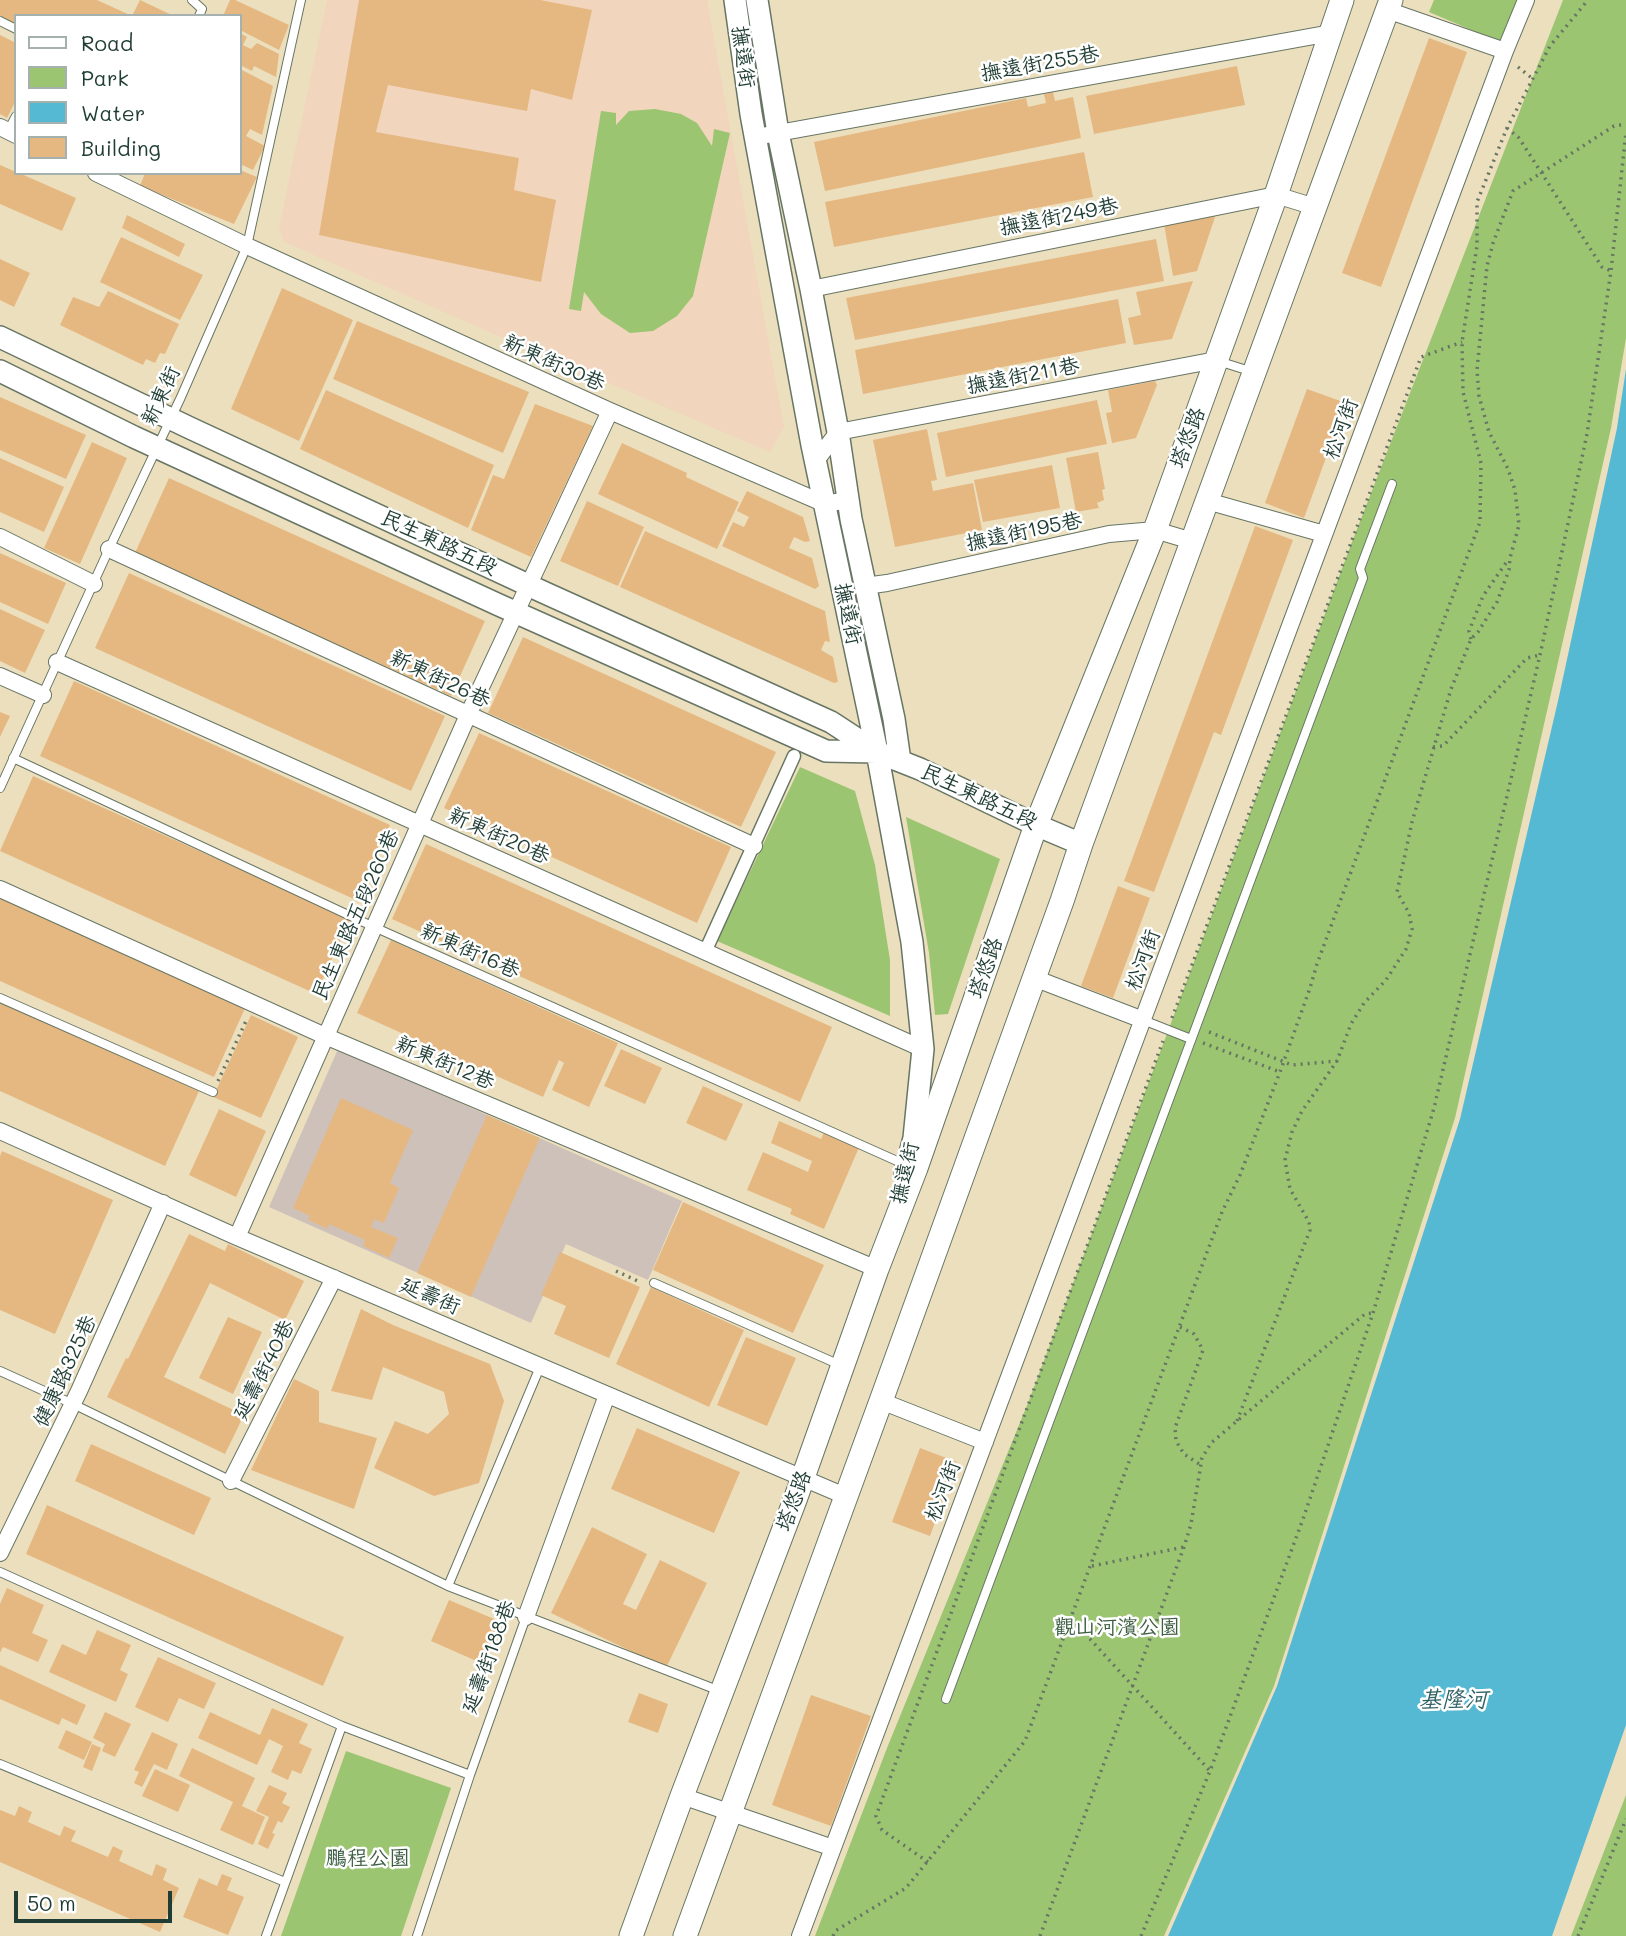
<!DOCTYPE html>
<meta charset="utf-8">
<style>
body{margin:0}
#map{position:relative;width:1626px;height:1936px;overflow:hidden;background:#ecdfbe;font-family:Mali,sans-serif}
canvas{display:block}
.legend{position:absolute;left:14px;top:14px;width:228px;height:161px;box-sizing:border-box;background:#fff;border:2px solid #a5b1ae;margin:0;padding:9px 12px;list-style:none;font-size:21px;color:#1f3d34}
.legend li{display:flex;align-items:center;gap:14px;height:35px}
.legend b{width:35px;border:2px solid #a5b1ae}
.scale{position:absolute;left:14px;top:1891px;width:158px;height:32px;box-sizing:border-box;border:4px solid #1f3d34;border-top:0;padding-left:9px;font-size:21px;line-height:24px;white-space:nowrap;color:#1f3d34;-webkit-text-stroke:5px #fff;paint-order:stroke}
</style>
<div id="map">
<canvas width="1626" height="1936"></canvas>
<ul class="legend">
<li><b style="height:9px;background:#fff"></b>Road</li>
<li><b style="height:19px;background:#9cc571"></b>Park</li>
<li><b style="height:19px;background:#56b9d4"></b>Water</li>
<li><b style="height:19px;background:#e5b882"></b>Building</li>
</ul>
<div class="scale">50 m</div>
</div>
<script>
const g = document.querySelector('canvas').getContext('2d');
g.lineJoin = 'round';
function fillPath(path, color) { g.fillStyle = color; g.fill(path, 'evenodd'); }
const toPath = rows => new Path2D(rows.map(r => 'M' + r).join(''));
function trace(path, color, width, dash) { g.strokeStyle = color; g.lineWidth = width; g.lineCap = dash ? 'butt' : 'round'; g.setLineDash(dash || []); g.stroke(path); }
function drawText(font, color, halo, rows, align = 'center') {
  g.font = font + ' Mali,"LXGW WenKai TC",sans-serif'; g.lineWidth = 5; g.setLineDash([]); g.textBaseline = 'middle'; g.strokeStyle = halo; g.fillStyle = color; for (const [text, x, y, turn = 0] of rows) {
    g.save(); g.translate(x, y); g.rotate((+turn || 0) * Math.PI / 180); g.textAlign = isNaN(turn) ? turn : align; if (halo) g.strokeText(text, 0, 0); g.fillText(text, 0, 0); g.restore();
  }
}
fillPath(toPath([
 [327,0,707,0,784,427,770,452,487,331,284,242,279,227]
]), '#f1d5bd');
fillPath(toPath([
 [338,1049,682,1201,648,1280,566,1244,531,1323,269,1207]
]), '#cec1ba');
fillPath(toPath([
 [1434,0,1528,0,1509,46,1429,12],
 [1563,0,1626,0,1626,338,1611,428,1455,1118,1274,1686,1164,1936,815,1936,887,1748,1028,1403,1352,542],
 [655,109,681,114,697,123,712,146,714,129,730,133,693,296,677,316,653,331,630,333,601,314,584,292,581,311,569,309,601,111,616,113,616,125,629,111],
 [800,767,855,791,875,865,890,960,890,1016,717,941],
 [906,817,1000,859,948,1014,935,1015,929,953],
 [346,1751,451,1788,401,1936,281,1936],
 [1626,1795,1626,1936,1571,1936]
]), '#9cc571');
fillPath(toPath([
 [1626,369,1626,1725,1552,1936,1168,1936,1277,1686,1460,1119,1558,701,1617,428]
]), '#56b9d4');
fillPath(toPath([
 [0,0,97,0,132,16,16,16,16,24,0,16],
 [140,0,174,16,132,16],
 [230,0,235,0,289,25,279,50,240,30,240,16,223,16],
 [359,0,540,0,592,10,572,100,531,89,527,111,388,85,376,132,519,158,514,190,556,200,541,282,319,235],
 [240,33,247,37,243,45,251,49,257,43,279,54,276,77,254,66,252,71,240,65],
 [0,35,16,43,16,100,7,118,0,114],
 [1429,38,1467,52,1381,287,1342,273],
 [1237,66,1245,105,1094,134,1086,96],
 [240,69,273,86,262,135,250,129,246,136,265,146,253,170,240,164],
 [1053,92,1055,101,1073,97,1081,138,825,191,814,142,1026,98,1028,107,1046,103,1044,94],
 [1084,152,1093,197,834,247,825,202],
 [0,165,16,172,16,173,19,173,76,198,62,231,0,204],
 [240,170,257,177,234,224,140,186,145,173,240,173],
 [1216,214,1197,271,1173,276,1164,224],
 [127,215,185,244,179,257,122,228],
 [121,237,203,275,180,320,100,282],
 [1156,239,1164,281,855,340,846,298],
 [0,259,30,273,14,307,0,300],
 [1193,281,1172,339,1134,345,1128,318,1141,315,1136,292],
 [282,288,353,320,299,441,231,409],
 [108,291,179,324,165,354,160,353,155,363,146,359,143,365,60,325,73,297,99,307],
 [1118,299,1126,343,863,394,855,350],
 [357,321,529,392,503,453,333,379],
 [1155,381,1157,385,1136,438,1112,443,1106,413,1112,412,1108,390],
 [1307,389,1346,403,1304,518,1265,503],
 [326,390,494,465,468,528,300,449],
 [0,397,86,435,66,479,0,450],
 [1097,400,1107,444,946,477,937,433],
 [535,404,593,426,531,557,471,530,493,475,504,479],
 [927,429,937,480,931,481,933,491,973,483,982,530,895,547,873,440],
 [92,442,127,458,80,564,44,548],
 [622,443,687,473,686,477,739,502,717,549,598,494],
 [1098,452,1105,489,1102,490,1104,500,1097,503,1099,508,1076,512,1066,458],
 [0,458,64,487,44,532,0,512],
 [1052,465,1060,508,983,522,974,480],
 [169,478,485,621,451,696,135,553],
 [747,491,803,517,810,541,805,542,794,537,789,548,812,558,819,586,815,589,722,546,733,522,744,527,749,517,737,511],
 [587,501,644,527,618,586,560,561],
 [1255,526,1293,540,1221,735,1214,732,1154,892,1124,881],
 [645,531,825,611,830,642,825,641,821,650,833,657,838,682,834,683,620,587],
 [0,553,66,583,48,624,0,602],
 [129,573,445,716,411,791,95,648],
 [0,609,45,630,25,673,0,661],
 [523,637,776,752,741,827,488,713],
 [74,681,390,825,356,900,40,756],
 [0,712,10,716,0,737],
 [479,733,731,847,697,923,444,808],
 [33,776,350,919,316,994,0,851],
 [426,844,832,1027,800,1102,392,919],
 [1118,886,1150,898,1113,998,1081,986],
 [0,896,246,1006,214,1077,0,981],
 [391,940,618,1043,589,1107,552,1090,564,1063,559,1060,543,1097,357,1013],
 [0,1001,199,1091,165,1166,0,1091],
 [251,1015,298,1037,261,1118,213,1097],
 [621,1049,662,1068,645,1104,604,1086],
 [703,1086,743,1104,726,1141,686,1123],
 [341,1098,413,1130,390,1183,399,1188,384,1223,374,1219,371,1227,398,1238,389,1258,363,1246,365,1240,329,1224,328,1229,308,1220,310,1216,293,1208],
 [219,1109,266,1131,236,1197,189,1175],
 [487,1115,540,1138,471,1297,417,1273],
 [779,1121,821,1139,825,1130,860,1145,824,1229,790,1214,792,1209,747,1190,763,1152,808,1172,812,1161,771,1143],
 [2,1151,113,1200,55,1334,0,1310,0,1156],
 [683,1202,824,1265,793,1333,653,1270],
 [189,1234,225,1251,228,1244,304,1281,285,1320,210,1283,164,1377,244,1415,225,1454,107,1397,126,1358,128,1359],
 [560,1252,640,1287,609,1358,554,1334,566,1306,541,1295],
 [651,1287,744,1330,709,1407,616,1364],
 [361,1309,393,1325,490,1364,504,1401,479,1483,434,1496,374,1468,395,1421,428,1434,449,1414,444,1392,383,1367,372,1400,331,1391],
 [228,1317,262,1332,233,1394,199,1378],
 [746,1337,796,1358,767,1426,717,1405],
 [294,1379,319,1391,319,1422,377,1438,354,1509,251,1470],
 [637,1428,740,1472,714,1533,611,1489],
 [91,1444,211,1498,194,1535,75,1481],
 [920,1448,957,1462,930,1536,892,1522],
 [47,1505,344,1637,323,1686,26,1554],
 [592,1527,647,1554,623,1604,636,1610,660,1560,707,1583,666,1668,551,1613],
 [7,1588,44,1605,32,1633,48,1640,38,1662,3,1647,0,1653,0,1604],
 [449,1600,499,1621,481,1663,431,1641],
 [97,1630,131,1645,120,1670,128,1674,116,1702,49,1672,62,1644,86,1655],
 [158,1657,216,1683,204,1709,179,1698,168,1722,135,1707],
 [0,1665,86,1705,77,1725,62,1718,59,1725,0,1699],
 [639,1693,668,1704,658,1733,628,1722],
 [811,1695,871,1716,831,1826,772,1805],
 [272,1708,308,1724,299,1743,312,1749,301,1774,292,1770,288,1780,271,1772,283,1746,269,1739,257,1765,198,1738,210,1712,260,1735],
 [105,1712,131,1724,115,1757,102,1751,105,1744,93,1738],
 [66,1730,92,1742,84,1760,58,1748],
 [152,1732,178,1744,167,1770,154,1764,142,1787,134,1783,139,1772,134,1770],
 [92,1744,101,1748,92,1771,83,1767],
 [192,1748,255,1778,242,1806,265,1817,253,1845,220,1830,233,1802,179,1776],
 [155,1769,190,1785,178,1812,142,1796],
 [269,1785,287,1793,282,1803,290,1807,282,1823,278,1821,272,1833,275,1834,268,1849,258,1844,269,1817,256,1811],
 [19,1806,32,1812,28,1822,60,1836,64,1826,76,1831,71,1841,108,1857,113,1846,123,1851,119,1861,152,1876,156,1864,167,1869,163,1880,179,1888,160,1932,0,1862,0,1810,15,1816],
 [222,1874,232,1878,227,1890,244,1897,228,1935,183,1917,199,1878,217,1886]
]), '#e5b882');
const service = toPath([
 [192,0,202,9,199,16],
 [0,21,16,29],
 [8,131,16,116],
 [1218,361,1253,372],
 [13,758,374,927,906,1165],
 [0,788,109,549,181,397,247,246,301,0],
 [0,998,213,1092],
 [1143,1020,1191,1039],
 [654,1283,840,1365],
 [0,1371,73,1404,448,1586,720,1691],
 [0,1572,342,1726,470,1775],
 [448,1586,540,1367],
 [946,1699,1363,578,1360,569,1392,484],
 [0,1764,285,1882],
 [266,1936,342,1726],
 [417,1936,470,1775,526,1617]
]);
const pedestrian = toPath([
 [705,952,794,756]
]);
const minor = toPath([
 [1387,10,1505,51],
 [0,127,16,135],
 [756,137,1331,33],
 [96,173,247,246,610,411,825,504,848,500],
 [811,289,1276,195,1315,207],
 [815,462,838,432,1216,360],
 [1207,501,1324,534],
 [0,537,94,584],
 [109,549,754,846],
 [865,586,887,583,1109,534,1155,530,1192,541],
 [57,662,923,1049],
 [0,676,43,695],
 [0,889,325,1036,877,1269],
 [1034,978,1143,1020],
 [0,1131,237,1237,845,1496],
 [237,1237,468,715,610,411],
 [881,1401,985,1442],
 [231,1481,334,1278],
 [0,1553,79,1391,163,1203],
 [526,1617,607,1395],
 [682,1796,833,1848],
 [800,1936,1505,51,1526,0]
]);
const tertiary = toPath([
 [735,0,751,114,812,445,877,752,912,942,923,1049,914,1138,905,1173],
 [757,0,778,133,811,289,838,432,851,519,894,719,900,761],
 [0,337,190,428,543,592,831,722,877,752,920,769,1036,825,1081,844],
 [0,371,134,437,499,605,826,751,877,752]
]);
const secondary = toPath([
 [631,1936,682,1796,795,1500,877,1269,916,1168,1036,825,1155,530,1276,195,1342,0],
 [685,1936,881,1401,1062,901,1081,844,1391,0]
]);
trace(service, '#677664', 10);
trace(pedestrian, '#677664', 15);
trace(minor, '#677664', 18);
trace(tertiary, '#677664', 24);
trace(secondary, '#677664', 25);
trace(toPath([
 [1518,67,1533,79],
 [1507,128,1519,138,1602,267,1611,271],
 [1471,639,1469,631,1483,596,1508,560],
 [1433,747,1443,746,1527,658,1540,655],
 [1172,1018,1421,357,1462,342],
 [1209,1032,1292,1065,1337,1061],
 [1203,1043,1280,1072],
 [218,1081,246,1021],
 [616,1271,640,1282],
 [1180,1327,1194,1334,1203,1350,1175,1428,1176,1441,1184,1454,1199,1464],
 [1237,1421,1310,1230,1309,1222,1290,1189,1285,1160,1292,1132,1302,1111,1337,1061,1351,1024,1364,1003,1386,980,1406,949,1412,929,1409,913,1397,892,1412,822,1451,689,1471,639,1478,632,1497,602,1509,570,1510,558,1519,525,1515,490,1508,469,1489,432,1479,396,1477,370,1487,266,1493,243,1513,191,1614,126,1626,124],
 [1092,1566,1184,1547],
 [1071,1618,1210,1771],
 [928,1862,882,1830,876,1816,1163,1041],
 [833,1936,835,1931,906,1888,1025,1741,1222,1212,1240,1175,1280,1072,1310,988,1317,964,1480,522,1481,463,1463,392,1462,342,1477,246,1477,202,1507,128,1550,46,1588,0],
 [1040,1936,1184,1547,1191,1524,1202,1458,1211,1443,1237,1421,1365,1314,1373,1313],
 [1141,1936,1210,1771,1303,1519,1373,1313,1434,1108,1540,655,1587,434,1611,271,1626,132],
 [1578,1936,1626,1819]
]), '#677664', 3.5, [2, 5]);
trace(service, '#fff', 8);
trace(pedestrian, '#fff', 12);
trace(minor, '#fff', 16);
trace(tertiary, '#fff', 21);
trace(secondary, '#fff', 23);
drawText('21px', '#1f3d34', '#fff', [
 ["撫遠街",743,57,82],
 ["撫遠街255巷",1040,64,-10],
 ["撫遠街249巷",1059,217,-11],
 ["新東街30巷",554,363,24],
 ["撫遠街211巷",1023,376,-11],
 ["新東街",161,396,-65],
 ["松河街",1341,429,-70],
 ["塔悠路",1188,438,-70],
 ["撫遠街195巷",1024,532,-12],
 ["民生東路五段",439,543,25],
 ["撫遠街",848,614,78],
 ["新東街26巷",440,679,25],
 ["民生東路五段",979,797,25],
 ["新東街20巷",499,836,24],
 ["民生東路五段260巷",356,915,-66],
 ["新東街16巷",470,951,24],
 ["松河街",1143,960,-70],
 ["塔悠路",986,968,-71],
 ["新東街12巷",445,1063,23],
 ["撫遠街",905,1173,-77],
 ["延壽街",430,1296,23],
 ["延壽街40巷",264,1370,-63],
 ["健康路325巷",65,1371,-65],
 ["松河街",943,1491,-69],
 ["塔悠路",794,1501,-70],
 ["延壽街188巷",489,1657,-70]
]);
drawText('21px', '#3e5f43', '#fff', [
 ["觀山河濱公園",1117,1628],
 ["鵬程公園",368,1859]
]);
drawText('italic 23px', '#306264', '#fff', [
 ["基隆河",1453,1700]
]);
</script>
